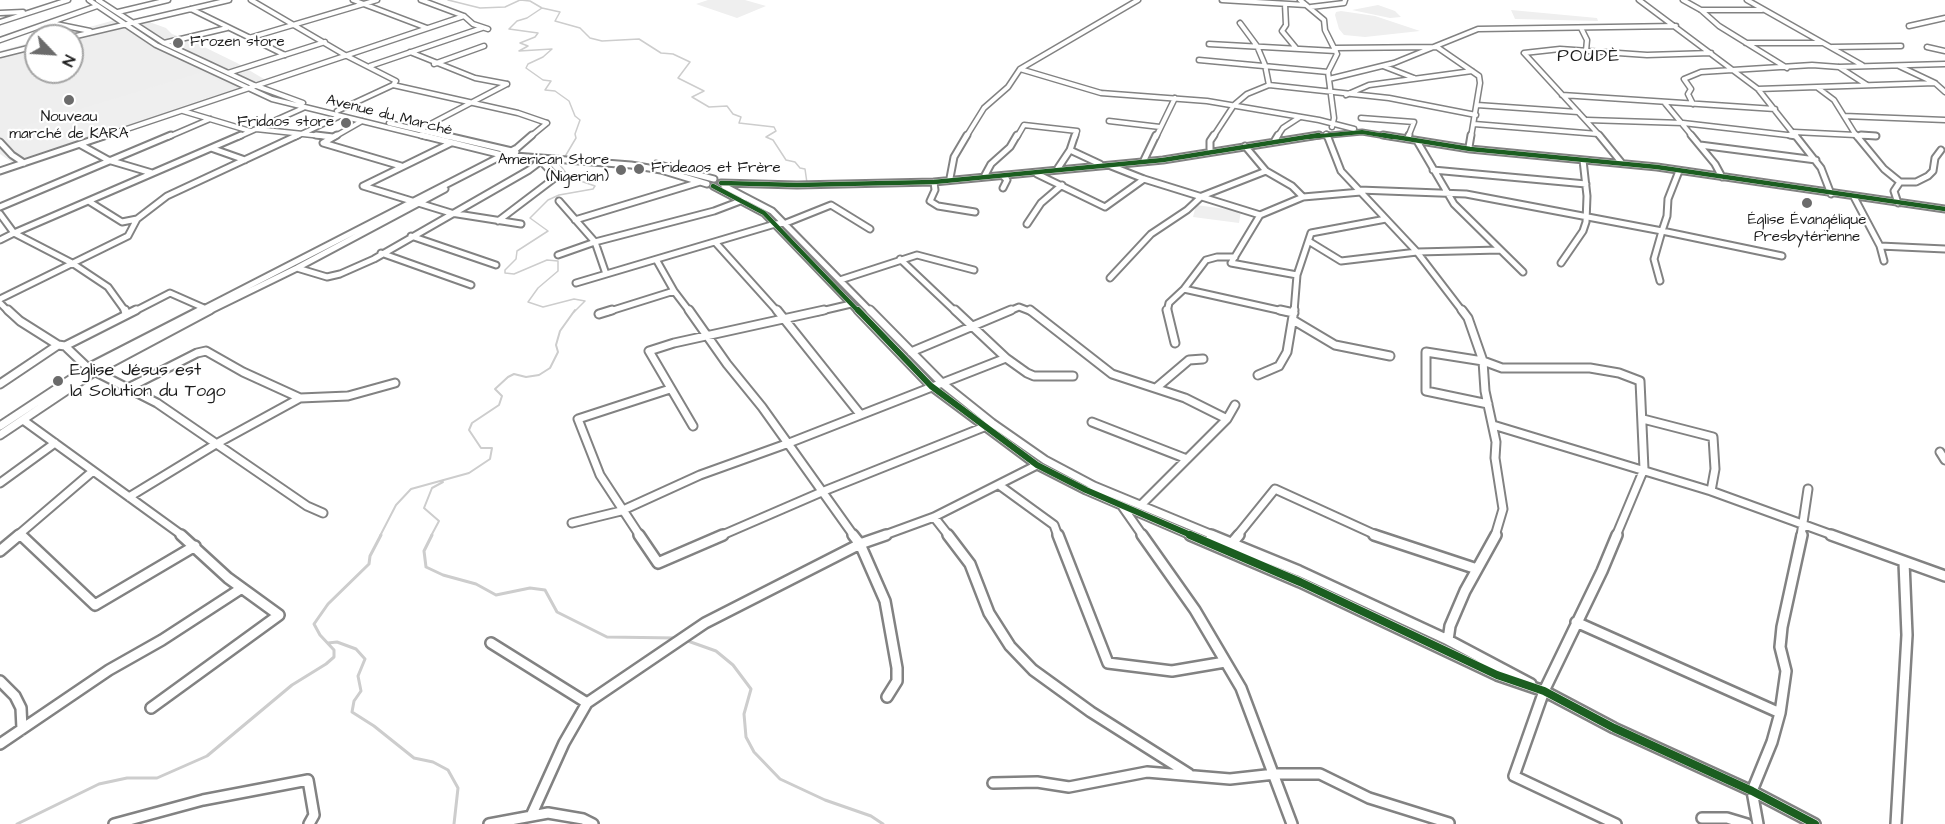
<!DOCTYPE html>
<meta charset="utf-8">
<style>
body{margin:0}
#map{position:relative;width:1945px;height:824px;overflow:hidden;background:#fff;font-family:"Architects Daughter",sans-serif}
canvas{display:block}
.north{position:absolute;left:24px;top:24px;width:60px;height:60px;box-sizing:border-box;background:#fff;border:2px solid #a4a4a4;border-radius:50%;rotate:115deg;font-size:16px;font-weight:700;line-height:24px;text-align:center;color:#1c1c1c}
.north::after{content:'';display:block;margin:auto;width:21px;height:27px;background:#6b6b6b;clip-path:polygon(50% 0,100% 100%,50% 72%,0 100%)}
</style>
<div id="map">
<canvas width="1945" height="824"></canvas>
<div class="north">N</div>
</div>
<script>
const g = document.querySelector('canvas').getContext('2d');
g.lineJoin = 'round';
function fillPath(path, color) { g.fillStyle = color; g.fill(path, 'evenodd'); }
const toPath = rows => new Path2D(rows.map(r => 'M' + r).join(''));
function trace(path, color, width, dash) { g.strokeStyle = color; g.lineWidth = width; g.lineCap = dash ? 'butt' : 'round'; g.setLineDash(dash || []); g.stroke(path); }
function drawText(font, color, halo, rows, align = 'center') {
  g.font = font + ' "Architects Daughter",sans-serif'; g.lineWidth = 4.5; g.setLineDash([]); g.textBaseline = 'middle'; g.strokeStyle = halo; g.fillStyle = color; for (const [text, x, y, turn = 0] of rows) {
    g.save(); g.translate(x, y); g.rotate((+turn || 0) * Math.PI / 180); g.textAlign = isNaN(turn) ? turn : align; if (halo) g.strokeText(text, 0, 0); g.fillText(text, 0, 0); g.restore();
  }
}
fillPath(toPath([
 [122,18,144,20,166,28,172,34,194,42,237,63,269,82,129,132,19,167,0,154,0,51,36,41,36,72,72,72,72,36,57,36]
]), '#eee');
fillPath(toPath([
 [708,0,745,0,766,6,737,18,696,4],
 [1378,5,1395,11,1401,17,1390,18,1352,10],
 [1511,10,1597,18,1598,21,1515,19],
 [1341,11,1375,16,1420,31,1365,37,1344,35,1339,29,1335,15,1336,12],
 [203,72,236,89,25,159,0,136,0,133],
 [1196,205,1241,211,1239,223,1193,217]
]), '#efefef');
trace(toPath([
 [448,0,480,8,505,7,520,0,530,1,542,8,527,18,517,21,509,29,538,33,535,37,520,43,528,46,519,51,552,49,543,57,528,64,526,68,543,80,551,81,545,90,555,91,569,101,575,116,580,120,575,134,576,138,560,165,569,177,595,186,593,189,559,195,548,200,530,218,548,231,517,251,516,259,505,270,505,273,514,274,547,260,558,261,558,271,538,288,528,302,543,307,574,299,585,301,574,312],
 [542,8,560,12,555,21,580,28,590,38,602,41,639,39,661,53,673,54,690,62,678,78,704,91,692,97,709,107,727,106,733,114,741,117,739,123,774,127,776,131,766,137,773,140,786,160,795,162,800,168,805,169,807,183]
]), '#cdcdcd', 1.5);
trace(toPath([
 [380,536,396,505,411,489,469,473,490,459,492,448,481,448,469,430,472,423,499,405,502,396,495,389,508,377,514,374,526,377,539,375,550,368,558,352,556,345,560,331,575,310],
 [431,536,439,521,424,508,432,488,443,482]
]), '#cdcdcd', 2);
trace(toPath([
 [432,535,424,551,426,567,443,575,476,584,496,595,530,588,545,590,557,612,607,637,676,638],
 [685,640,716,651,733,665,751,689,744,714,746,737,754,752,780,779,825,800,871,816,883,824],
 [328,643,337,642,356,649,365,659,358,676,361,691,354,701,352,712,374,726,414,758,433,762,448,770,458,788,454,824],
 [17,824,99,784,127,778,157,778,207,756,292,685,326,664,334,657,334,650,320,635,314,624,328,604,369,564,370,556,381,535]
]), '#cdcdcd', 3);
const minorFar3 = toPath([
 [89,0,156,45,272,99,427,137],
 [98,0,164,43,254,85,303,103],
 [251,0,345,55,396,81,393,85,337,111],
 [353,0,427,28],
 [421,0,464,16,473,24,488,29],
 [1222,0,1306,5],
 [1300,0,1324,20,1325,30,1337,54,1328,72,1334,118,1332,127],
 [1639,0,1758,89,1796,137],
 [1683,0,1701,10,1719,26,1787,68],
 [1747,0,1862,65],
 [1285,4,1286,25,1282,31,1296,48],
 [1311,7,1344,3,1345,0],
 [191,9,285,55],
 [1701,10,1762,10],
 [118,12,168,0],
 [0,13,23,12],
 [0,22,68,0],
 [51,23,90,31],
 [1240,23,1257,46,1265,65,1269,85],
 [1909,26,1945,18],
 [1581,28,1587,40,1586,51],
 [72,37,229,0],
 [249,38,377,0],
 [0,40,97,6],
 [164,43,227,28],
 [1746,43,1822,43],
 [1209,44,1336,51],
 [1832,47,1901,46],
 [1927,47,1945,51],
 [1335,48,1437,47,1479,76,1480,83,1471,137],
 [410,52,475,78,507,84],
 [0,55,36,46],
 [1199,60,1328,72],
 [434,64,484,46],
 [370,66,482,28],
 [1383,66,1414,78],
 [1899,66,1935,83,1945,92],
 [1839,67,1867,85],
 [1020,69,1101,93,1207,101,1319,120,1354,129],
 [228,73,325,42],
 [1329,79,1394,63,1478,29,1676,26],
 [393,85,518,113,547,123],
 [1818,88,1834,100,1857,137],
 [1758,89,1935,83],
 [1346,95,1369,85,1472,71],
 [1562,95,1775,109],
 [1664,102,1693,137],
 [1693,104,1688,94,1691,89,1684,79,1701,72,1812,65,1839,67,1945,64],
 [1477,105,1578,112],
 [183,111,250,131],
 [1844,116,1945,120],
 [1361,118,1414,122,1408,137],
 [1587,120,1683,123,1796,136],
 [1109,121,1160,127],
 [389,123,449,137],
 [1474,124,1598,134],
 [256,129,331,137],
 [419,130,507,84],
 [1794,132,1876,136],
 [1326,134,1327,137],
 [103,137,464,16],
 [168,137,210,119],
 [238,137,303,108],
 [295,137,340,116],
 [334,137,362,121],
 [530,137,547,123],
 [966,137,984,108,1008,87,1020,69,1138,0],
 [1017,137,1024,125,1077,131,1075,137],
 [1156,137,1175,98],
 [1213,137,1234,105,1247,94,1269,85,1389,98,1476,115],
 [1277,137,1283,128,1300,117],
 [1309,137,1362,132,1392,137],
 [1601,137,1524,53,1560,49,1647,55,1711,53]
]);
const minorFar2 = toPath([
 [316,135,333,137],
 [337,135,323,143,401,166],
 [421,135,502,155,631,165,661,170,707,184],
 [443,135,516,152],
 [1327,135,1341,171,1417,252,1463,312],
 [1383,135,1470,149,1657,167,1945,209],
 [1599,135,1621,162],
 [1691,135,1715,164,1722,177],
 [1790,135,1796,136],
 [1795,135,1821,168,1831,194],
 [1856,135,1884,169,1900,182,1894,191,1898,203],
 [1861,135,1876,136],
 [1408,138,1409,135],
 [1275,140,1278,135],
 [1417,141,1454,204,1523,272],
 [0,142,12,155,24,163],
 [81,145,108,160,152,173],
 [1700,145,1816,160],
 [1245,146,1266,171,1292,186,1303,197],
 [1469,147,1471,135],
 [211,148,245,160],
 [1210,149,1210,141,1214,135],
 [1070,150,1100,164],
 [1144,160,1156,135],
 [656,164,714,179],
 [1111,166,1144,179,1260,215],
 [1058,168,1070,150,1075,135],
 [1433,170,1586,184],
 [0,171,107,135],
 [1037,174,1105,207,1144,179],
 [985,175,991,164,1010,147,1017,135],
 [1003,176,1007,180,1003,188],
 [950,178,954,157,967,135],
 [934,182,935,190,930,201,938,206,975,212],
 [1900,182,1916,182,1928,176,1933,171,1935,158,1941,150],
 [721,183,797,185,934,182,1163,160,1319,135],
 [363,186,451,213,521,224],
 [363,186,451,143],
 [713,186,764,213,859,312],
 [724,186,772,211,871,312],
 [1359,190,1466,194,1662,231,1667,216,1668,199,1679,171],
 [1854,197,1880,246,1884,261],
 [559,201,595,242,606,274],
 [90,202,122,222,137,219,167,196,298,135],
 [0,207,171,135],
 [0,214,14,233,0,240],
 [575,220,700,182],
 [498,221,556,177,541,161],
 [1027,224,1041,203,1062,185],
 [411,236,496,265],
 [715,242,778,312],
 [1310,242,1341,261,1417,252,1500,250],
 [1880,246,1945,249],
 [381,253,471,285],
 [558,255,595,242,714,211,743,200],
 [900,259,956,312],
 [657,261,674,291,690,312],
 [1561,263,1583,231,1586,222,1587,196,1583,160],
 [297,268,327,277,340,274,374,259,529,170,541,161,540,158],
 [1297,275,1231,263,1260,215,1303,197,1361,192],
 [1110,278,1151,234,1187,210,1202,196,1266,171],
 [840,280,917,255,974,270],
 [1660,281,1654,259,1662,231,1782,256],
 [576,283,775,224,786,223,831,205,870,229],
 [1184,289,1287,312],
 [0,299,128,236,137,219],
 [0,303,9,312],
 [126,312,108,287,72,263,14,233,241,135],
 [133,312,170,293,204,308],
 [198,312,517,148,532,135],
 [207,312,297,268,445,189],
 [607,312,674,291],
 [817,312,851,304],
 [1007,312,1019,307,1032,312],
 [1167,312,1169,303,1184,289,1206,260,1217,257,1235,257],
 [1294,312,1297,275,1311,233,1386,219]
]);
const minorFar1 = toPath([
 [8,310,20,321,58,345,65,346,88,368,157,403,307,506,323,513],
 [125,310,126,314],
 [689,310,727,364,762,407,854,536],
 [777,310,860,414],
 [858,310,931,386,1037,465,1086,490,1193,536],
 [870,310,942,383,992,423,1045,460,1094,486,1215,536],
 [955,310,1006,358,1027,373,1034,376,1073,376],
 [1030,310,1112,374,1185,398,1227,419],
 [1167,310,1175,343],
 [1280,310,1294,313],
 [1462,310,1468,318,1483,361,1485,391,1496,442,1495,458,1503,509,1495,536],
 [599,314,612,310],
 [1293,320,1335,345,1390,356],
 [65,346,136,310],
 [911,352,1011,310],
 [1258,375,1279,366,1287,352,1294,310],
 [0,384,58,345],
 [128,388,197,353,206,351,243,372,300,398,348,396,395,383],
 [1156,388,1189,360,1203,359],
 [1488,404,1426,391,1426,352,1483,361,1502,368,1590,368,1619,373,1640,381,1644,469,1616,536],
 [1643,419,1713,437,1715,469,1711,491],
 [23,420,183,536],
 [1092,422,1187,459],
 [1493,425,1711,491,1835,536],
 [0,426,88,368,201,310],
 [693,426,649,351,674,343,824,310],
 [0,435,94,372,210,310],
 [1940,452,1945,460],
 [0,483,55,443],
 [999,485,1054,525,1058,536],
 [129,497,216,444,300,398],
 [1142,504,1227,419,1235,405],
 [1122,506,1143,536],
 [934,517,949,536],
 [572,523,621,511,700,475,789,443,1006,358],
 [17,536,93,471],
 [640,536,600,475,578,419,670,389],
 [720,536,824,491,984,427],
 [882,536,934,517,1037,465],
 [1237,536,1275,489,1378,536],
 [1801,536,1808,489]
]);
const minor = toPath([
 [21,535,95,605,195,546],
 [639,535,658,563,723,535],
 [853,535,860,544,885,601,897,668,897,681,887,697],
 [948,535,970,564,989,613,1010,646,1033,670,1091,712,1189,774],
 [1058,535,1108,663,1172,671,1225,662],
 [1142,535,1195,610,1241,688,1292,824],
 [1190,535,1300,582,1497,675,1544,691,1614,728,1752,791,1815,824],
 [1211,535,1299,571,1448,640,1531,684],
 [1374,535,1477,569],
 [1831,535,1945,576],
 [1232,543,1239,535],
 [0,551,19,535],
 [1576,622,1780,713],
 [1448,640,1450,626,1465,591,1496,535],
 [491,643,587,703],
 [0,681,15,696,21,708,22,729],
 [151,708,279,615,228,578,181,535],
 [0,744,109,670,162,640,242,588],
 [993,783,1037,782,1069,787,1147,772,1230,779,1275,774,1320,774,1369,798,1449,823],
 [531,816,564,743,587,703,705,623,860,544,886,535],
 [1702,818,1727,818,1747,824],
 [114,824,203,800,308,780,314,815,309,824],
 [489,824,548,813,583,819,593,824],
 [1616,824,1514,776,1544,691,1602,571,1617,535],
 [1758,824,1752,791,1772,742,1780,713,1786,671,1780,647,1782,627,1802,535],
 [1896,824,1907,635,1904,562]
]);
trace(minorFar3, '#828282', 7);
trace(minorFar2, '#828282', 9);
trace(minorFar1, '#828282', 11);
trace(minor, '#828282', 14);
trace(minorFar3, '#fff', 4);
trace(minorFar2, '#fff', 5);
trace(minorFar1, '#fff', 7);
trace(minor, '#fff', 9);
trace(toPath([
 [1309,137,1362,132,1392,137]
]), '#1b5e20', 4);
trace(toPath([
 [1383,135,1470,149,1657,167,1945,209],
 [721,183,797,185,934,182,1163,160,1319,135],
 [713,186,764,213,859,312]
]), '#1b5e20', 4.5);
trace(toPath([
 [858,310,931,386,1037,465,1086,490,1193,536]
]), '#1b5e20', 6);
trace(toPath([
 [1190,535,1300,582,1497,675,1544,691,1614,728,1752,791,1815,824]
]), '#1b5e20', 8);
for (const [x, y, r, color] of [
 [178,43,6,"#6b6b6b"],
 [69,100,6,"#6b6b6b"],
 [346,123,6,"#6b6b6b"],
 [639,169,6,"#6b6b6b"],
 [621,170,6,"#6b6b6b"],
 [1807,203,6,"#6b6b6b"],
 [58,381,6,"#6b6b6b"]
]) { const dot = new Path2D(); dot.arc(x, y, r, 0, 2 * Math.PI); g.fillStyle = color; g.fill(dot); trace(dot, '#fff', 2); }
drawText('15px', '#1c1c1c', '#fff', [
 ["Frozen store",190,43],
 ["Nouveau",69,118,"center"],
 ["marché de KARA",69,135,"center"],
 ["Fridaos store",334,123,"right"],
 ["American Store",609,161,"right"],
 ["(Nigerian)",609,178,"right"],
 ["Frideaos et Frère",651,169],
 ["Église Évangélique",1807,221,"center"],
 ["Presbytérienne",1807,238,"center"]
], 'left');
drawText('15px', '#1c1c1c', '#fff', [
 ["Avenue du Marché",389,116,14]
]);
g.letterSpacing = '1.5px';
drawText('18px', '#1c1c1c', '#fff', [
 ["POUDÈ",1589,57]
]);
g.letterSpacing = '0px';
drawText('18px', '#1c1c1c', '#fff', [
 ["Eglise Jésus est",70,371],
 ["la Solution du Togo",70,392]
], 'left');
</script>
